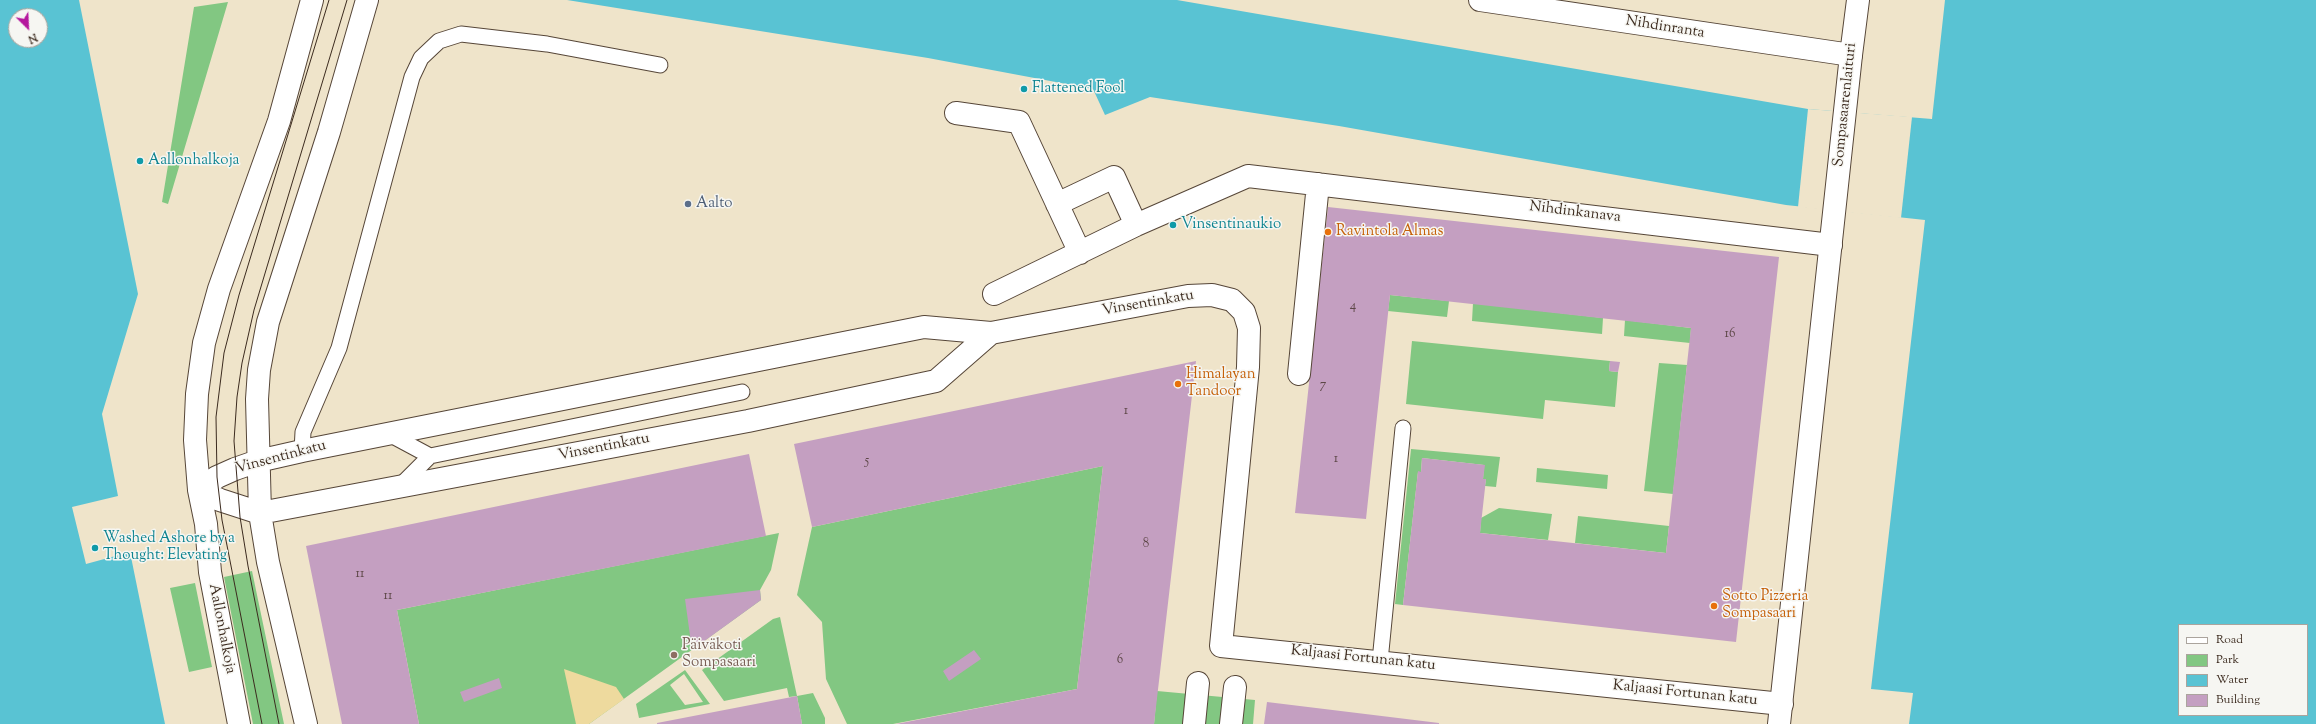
<!DOCTYPE html>
<meta charset="utf-8">
<style>
body{margin:0}
#map{position:relative;width:2316px;height:724px;overflow:hidden;background:#efe4ca;font-family:"Sorts Mill Goudy",serif}
canvas{display:block}
.legend{position:absolute;left:2178px;top:624px;width:130px;height:92px;box-sizing:border-box;background:#f6f6f2;border:1px solid #aba49d;margin:0;padding:5px 7px;list-style:none;font-size:12px;color:#3b2a1e}
.legend li{display:flex;align-items:center;gap:8px;height:20px}
.legend b{width:20px;border:1px solid #aba49d}
.north{position:absolute;left:8px;top:8px;width:40px;height:40px;box-sizing:border-box;background:#f6f6f2;border:1px solid #aba49d;border-radius:50%;rotate:156deg;font-size:11px;font-weight:700;line-height:16px;text-align:center;color:#3b2a1e}
.north::after{content:'';display:block;margin:auto;width:14px;height:18px;background:#b5179e;clip-path:polygon(50% 0,100% 100%,50% 72%,0 100%)}
</style>
<div id="map">
<canvas width="2316" height="724"></canvas>
<ul class="legend">
<li><b style="height:5px;background:#fff"></b>Road</li>
<li><b style="height:11px;background:#82c782"></b>Park</li>
<li><b style="height:11px;background:#59c3d3"></b>Water</li>
<li><b style="height:11px;background:#c49fc1"></b>Building</li>
</ul>
<div class="north">N</div>
</div>
<script>
const g = document.querySelector('canvas').getContext('2d');
g.lineJoin = 'round';
function fillPath(path, color) { g.fillStyle = color; g.fill(path, 'evenodd'); }
const toPath = rows => new Path2D(rows.map(r => 'M' + r).join(''));
function trace(path, color, width, dash) { g.strokeStyle = color; g.lineWidth = width; g.lineCap = dash ? 'butt' : 'round'; g.setLineDash(dash || []); g.stroke(path); }
function drawText(font, color, halo, rows, align = 'center') {
  g.font = font + ' "Sorts Mill Goudy",serif'; g.lineWidth = 3; g.setLineDash([]); g.textBaseline = 'middle'; g.strokeStyle = halo; g.fillStyle = color; for (const [text, x, y, turn = 0] of rows) {
    g.save(); g.translate(x, y); g.rotate((+turn || 0) * Math.PI / 180); g.textAlign = isNaN(turn) ? turn : align; if (halo) g.strokeText(text, 0, 0); g.fillText(text, 0, 0); g.restore();
  }
}
fillPath(toPath([
 [228,2,168,204,162,202,194,7],
 [1390,295,1449,301,1447,317,1388,311],
 [1473,303,1603,318,1602,334,1472,321],
 [1625,320,1691,328,1690,343,1624,336],
 [1412,341,1610,361,1609,371,1618,372,1615,407,1545,400,1543,419,1406,404],
 [1659,363,1687,365,1673,494,1644,491],
 [1411,449,1500,457,1496,487,1485,486,1486,479,1483,479,1484,465,1422,458,1421,472,1418,472,1403,605,1395,604],
 [1103,466,1077,689,893,724,847,724,826,679,822,622,797,595,812,527],
 [1537,468,1608,475,1607,489,1536,482],
 [1499,508,1552,514,1548,540,1480,533,1481,518],
 [1578,516,1669,526,1666,553,1575,543],
 [779,533,771,570,760,590,761,600,589,724,419,724,397,610],
 [252,571,284,724,253,724,224,577],
 [195,583,212,667,189,672,170,588],
 [780,617,797,696,813,693,825,718,825,724,802,724,797,696,789,697,787,688,724,701,702,670,773,619],
 [685,670,710,704,639,718,636,704],
 [684,674,703,702,685,705,670,685],
 [1157,691,1255,700,1253,724,1154,724]
]), '#82c782');
fillPath(toPath([
 [564,669,616,687,624,699,589,724,576,724]
]), '#eeda9e');
fillPath(toPath([
 [0,0,79,0,138,294,102,414,118,496,72,507,86,564,130,552,165,724,0,724],
 [16,16,40,16,40,40,16,40],
 [567,0,1177,0,1808,109,1932,119,1945,0,2316,0,2316,724,1909,724,1913,693,1871,689,1925,220,1786,205,1339,126,1150,97,1105,115,1093,89,928,58],
 [2179,625,2307,625,2307,715,2179,715]
]), '#59c3d3');
fillPath(toPath([
 [1808,109,1912,117,1901,218,1798,207]
]), '#efe4ca');
fillPath(toPath([
 [1328,207,1779,257,1736,642,1403,605,1418,471,1421,472,1422,458,1485,465,1483,479,1486,479,1480,533,1666,553,1691,328,1390,295,1366,519,1295,513],
 [1196,361,1154,724,896,724,1077,689,1103,466,812,527,794,444],
 [1610,361,1620,362,1618,372,1609,371],
 [749,454,766,536,397,610,419,724,342,724,306,546],
 [760,590,761,600,692,650,685,599],
 [974,650,981,659,949,681,943,671],
 [499,678,502,688,464,702,460,692],
 [797,696,802,724,657,724,657,723],
 [1267,702,1439,723,1439,724,1264,724]
]), '#c49fc1');
const service = toPath([
 [389,434,430,456],
 [302,451,303,432,339,348,412,77,421,58,439,41,461,34,547,44,660,65],
 [399,487,430,456,742,392],
 [1380,661,1403,428]
]);
const pedestrian = toPath([
 [956,113,1019,122,1080,253],
 [1057,204,1114,177,1136,225],
 [994,294,1136,225,1248,176,1831,245],
 [1299,374,1318,184],
 [1194,724,1198,683],
 [1231,724,1235,687]
]);
const minor = toPath([
 [1480,0,1851,55,1858,0],
 [199,490,217,477,235,469,258,461,302,451,924,327,991,333,1188,296,1212,295,1232,300,1244,312,1249,328,1248,367,1221,646,1782,704],
 [199,490,220,500,260,513,748,421,936,381,991,333],
 [239,724,210,572,206,524,199,490,195,440,197,394,204,343,219,289,279,121,312,0],
 [306,724,268,562,260,513,257,399,259,370,268,322,329,132,367,0]
]);
const tertiary = toPath([
 [1779,724,1851,55]
]);
trace(service, '#564638', 17);
trace(pedestrian, '#564638', 24);
trace(minor, '#564638', 24);
trace(tertiary, '#564638', 24);
trace(service, '#fff', 15);
trace(pedestrian, '#fff', 22);
trace(minor, '#fff', 22);
trace(tertiary, '#fff', 22);
trace(toPath([
 [262,724,222,520,217,477,216,417,224,353,239,295,329,0],
 [279,724,248,566,240,517,234,441,237,397,242,363,254,310,347,0]
]), '#3b2a1e', 1);
for (const [x, y, r, color] of [
 [1024,89,4,"#0f9aa8"],
 [140,161,4,"#0f9aa8"],
 [688,204,4,"#5c6f8a"],
 [1173,225,4,"#0f9aa8"],
 [1328,232,4,"#e8710a"],
 [1178,384,4,"#e8710a"],
 [95,548,4,"#0f9aa8"],
 [1714,606,4,"#e8710a"],
 [674,655,4,"#8d6e63"]
]) { const dot = new Path2D(); dot.arc(x, y, r, 0, 2 * Math.PI); g.fillStyle = color; g.fill(dot); trace(dot, '#f6f6f2', 1.5); }
drawText('13px', '#5d4747', null, [
 ["4",1353,307],
 ["16",1730,335],
 ["7",1323,386],
 ["1",1126,412],
 ["1",1336,460],
 ["5",867,462],
 ["8",1146,545],
 ["11",360,575],
 ["11",388,597],
 ["6",1120,661]
]);
drawText('15px', '#3b2a1e', '#f6f6f2', [
 ["Nihdinranta",1665,28,9],
 ["Sompasaarenlaituri",1846,105,-84],
 ["Nihdinkanava",1575,213,7],
 ["Vinsentinkatu",1148,304,-10],
 ["Vinsentinkatu",604,448,-11],
 ["Vinsentinkatu",281,458,-15],
 ["Aallonhalkoja",221,629,79],
 ["Kaljaasi Fortunan katu",1363,659,6],
 ["Kaljaasi Fortunan katu",1685,694,6]
]);
drawText('15px', '#0d838f', '#f6f6f2', [
 ["Flattened Fool",1032,89],
 ["Aallonhalkoja",148,161],
 ["Vinsentinaukio",1181,225],
 ["Washed Ashore by a",103,539],
 ["Thought: Elevating",103,556]
], 'left');
drawText('15px', '#4e5e75', '#f6f6f2', [
 ["Aalto",696,204]
], 'left');
drawText('15px', '#c56008', '#f6f6f2', [
 ["Ravintola Almas",1336,232],
 ["Himalayan",1186,375],
 ["Tandoor",1186,392],
 ["Sotto Pizzeria",1722,597],
 ["Sompasaari",1722,614]
], 'left');
drawText('15px', '#785e54', '#f6f6f2', [
 ["Päiväkoti",682,646],
 ["Sompasaari",682,663]
], 'left');
</script>
